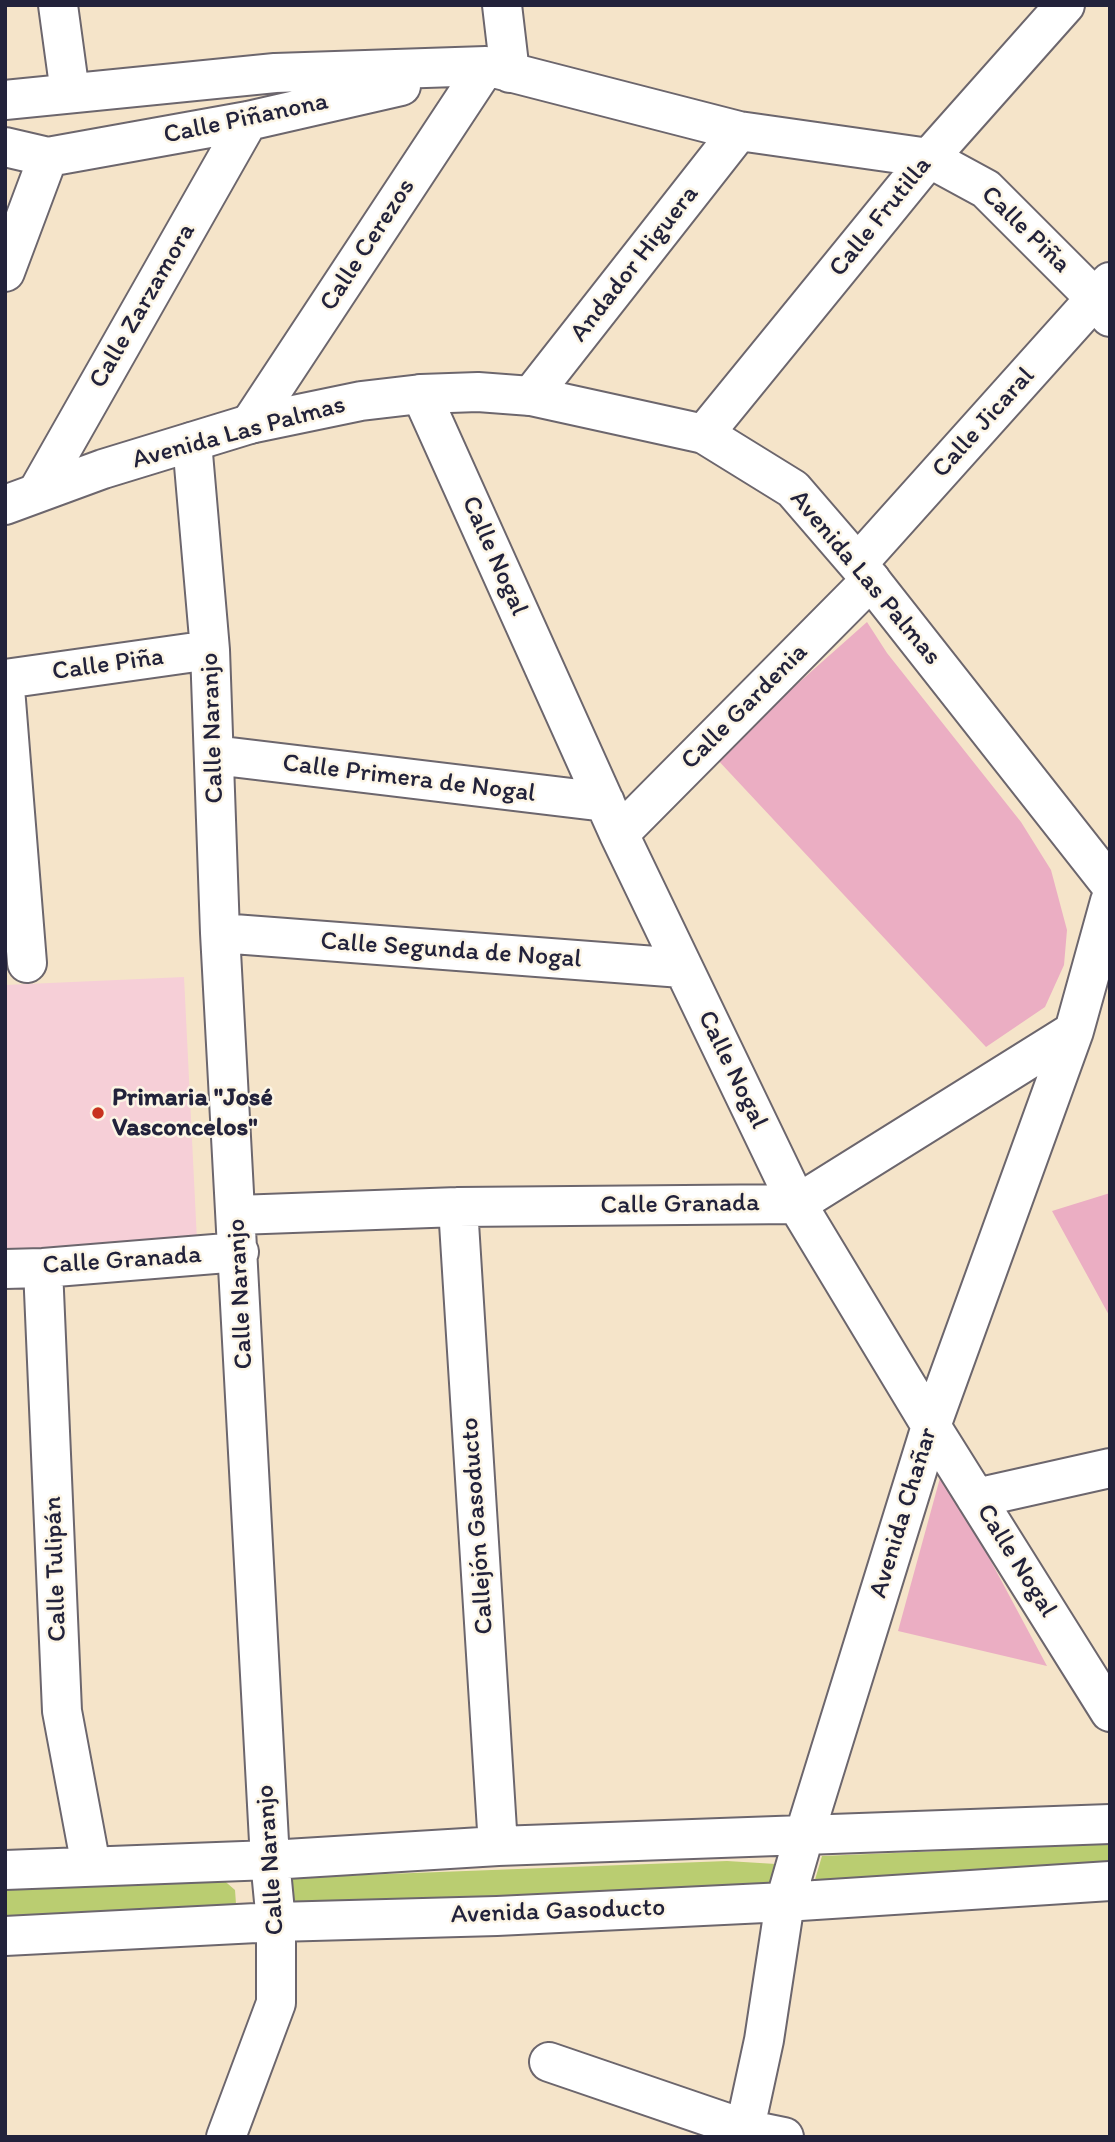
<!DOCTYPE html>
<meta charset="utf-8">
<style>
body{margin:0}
#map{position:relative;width:1115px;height:2142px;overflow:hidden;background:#f5e4c9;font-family:Itim,sans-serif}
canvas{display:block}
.frame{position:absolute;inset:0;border:7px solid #22223b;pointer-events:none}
</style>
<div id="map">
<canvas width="1115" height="2142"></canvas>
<div class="frame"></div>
</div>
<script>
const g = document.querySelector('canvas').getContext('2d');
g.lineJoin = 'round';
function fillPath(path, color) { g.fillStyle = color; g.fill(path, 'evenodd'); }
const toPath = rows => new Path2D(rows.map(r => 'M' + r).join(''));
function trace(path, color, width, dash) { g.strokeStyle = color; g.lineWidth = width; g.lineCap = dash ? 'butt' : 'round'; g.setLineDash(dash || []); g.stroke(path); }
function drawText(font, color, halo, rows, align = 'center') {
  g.font = font + ' Itim,sans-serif'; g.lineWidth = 5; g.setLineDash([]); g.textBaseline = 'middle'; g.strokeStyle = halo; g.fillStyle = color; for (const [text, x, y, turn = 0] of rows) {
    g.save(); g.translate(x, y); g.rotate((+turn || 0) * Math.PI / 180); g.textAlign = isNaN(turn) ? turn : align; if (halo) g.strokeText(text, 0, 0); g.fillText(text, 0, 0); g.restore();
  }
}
fillPath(toPath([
 [184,977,197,1241,5,1251,5,985]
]), '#f6cfd7');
fillPath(toPath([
 [1110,1844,1110,1870,814,1883,822,1856],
 [727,1861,776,1864,768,1889,296,1913,283,1878],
 [220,1877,235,1890,236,1904,227,1914,5,1924,5,1889]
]), '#bacd71');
fillPath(toPath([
 [867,622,887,653,1021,822,1051,870,1067,930,1064,965,1045,1007,986,1047,715,757],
 [1110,1193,1110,1317,1052,1211],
 [940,1478,949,1483,1047,1666,898,1631]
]), '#ebaec3');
const minor = toPath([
 [58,5,70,93],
 [502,5,510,73],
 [5,100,275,73,486,66,739,131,929,158,986,189,1096,299,1110,317],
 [5,147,48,157,248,121,401,86],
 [5,272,48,157],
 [421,394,619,834,797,1204,931,1426,1110,1712],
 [531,396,739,131],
 [250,424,486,66],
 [704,434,929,158,1065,5],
 [192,442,210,650,220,933,270,1860,276,1922,276,2003,226,2137],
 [38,491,248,121],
 [858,563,1110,282],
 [5,679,210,650],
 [5,688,27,963],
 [214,755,605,802],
 [619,834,871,580],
 [220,933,682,968],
 [458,1207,498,1846],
 [237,1215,458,1207,797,1204,1074,1031],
 [43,1268,62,1711,91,1866],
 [5,1269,43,1268,239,1252],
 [976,1498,1110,1468],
 [5,1870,270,1860,498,1846,1110,1824],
 [5,1936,276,1922,497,1916,785,1902,1110,1881],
 [549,2062,745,2129,784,2137],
 [743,2137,764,2040,785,1902,804,1836,931,1426,1074,1031,1110,901]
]);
const major = toPath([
 [5,505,103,469,250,424,361,401,421,394,478,392,531,396,704,434,793,489,862,569,1110,884]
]);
trace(minor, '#6c666d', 42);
trace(major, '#6c666d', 42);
trace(minor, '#fff', 38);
trace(major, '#fff', 38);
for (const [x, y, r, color] of [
 [98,1113,7,"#c8321e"]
]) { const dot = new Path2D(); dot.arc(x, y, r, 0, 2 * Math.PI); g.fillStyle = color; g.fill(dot); trace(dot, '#fcf5e5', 2.5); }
drawText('26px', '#22223b', '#fcf5e5', [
 ["Calle Piñanona",246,119,-12],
 ["Calle Frutilla",881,217,-51],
 ["Calle Piña",1025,230,44],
 ["Calle Cerezos",368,245,-57],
 ["Andador Higuera",635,264,-52],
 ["Calle Zarzamora",143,306,-60],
 ["Calle Jicaral",984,423,-48],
 ["Avenida Las Palmas",239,433,-15],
 ["Calle Nogal",494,556,66],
 ["Avenida Las Palmas",865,578,50],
 ["Calle Piña",108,665,-8],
 ["Calle Gardenia",745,707,-45],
 ["Calle Naranjo",213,728,-92],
 ["Calle Primera de Nogal",409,779,7],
 ["Calle Segunda de Nogal",451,951,4],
 ["Calle Nogal",732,1070,64],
 ["Calle Granada",680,1205,-1],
 ["Calle Granada",122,1261,-4],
 ["Calle Naranjo",241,1294,-93],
 ["Avenida Chañar",904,1513,-73],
 ["Callejón Gasoducto",478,1526,-94],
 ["Calle Nogal",1016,1561,58],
 ["Calle Tulipán",56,1569,-92],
 ["Calle Naranjo",271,1860,-94],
 ["Avenida Gasoducto",558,1912,-2]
]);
drawText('bold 26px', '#22223b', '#fcf5e5', [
 ["Primaria \"José",112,1098],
 ["Vasconcelos\"",112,1128]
], 'left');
</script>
